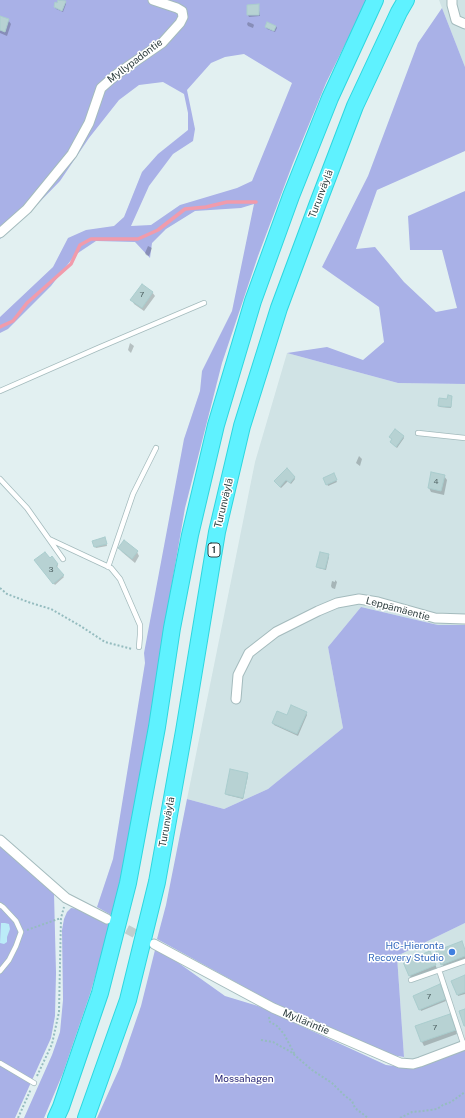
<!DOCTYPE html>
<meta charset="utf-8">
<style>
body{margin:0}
canvas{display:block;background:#e2f0f1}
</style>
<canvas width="465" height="1118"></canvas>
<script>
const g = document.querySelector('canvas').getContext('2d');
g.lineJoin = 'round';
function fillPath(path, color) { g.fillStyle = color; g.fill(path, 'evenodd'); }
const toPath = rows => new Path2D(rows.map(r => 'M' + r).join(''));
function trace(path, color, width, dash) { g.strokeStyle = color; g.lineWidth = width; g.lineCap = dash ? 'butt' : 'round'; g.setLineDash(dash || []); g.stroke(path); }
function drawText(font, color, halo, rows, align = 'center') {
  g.font = font + ' "Public Sans",sans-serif'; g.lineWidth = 3; g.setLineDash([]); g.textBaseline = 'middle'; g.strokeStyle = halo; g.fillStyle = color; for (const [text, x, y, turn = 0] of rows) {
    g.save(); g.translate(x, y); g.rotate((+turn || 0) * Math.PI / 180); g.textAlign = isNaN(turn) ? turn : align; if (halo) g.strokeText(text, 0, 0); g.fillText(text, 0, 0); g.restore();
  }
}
fillPath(toPath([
 [439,0,465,0,465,67,442,8],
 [287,353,398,383,465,384,465,625,438,625,361,607,328,647,343,728,268,789,224,809,187,799,255,462],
 [465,923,465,1050,403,1067,404,1057,397,956]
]), '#d0e3e5');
fillPath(toPath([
 [0,0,367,0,326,83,293,163,258,256,222,363,185,508,166,618,148,737,117,899,111,915,97,907,113,859,145,663,144,653,184,439,200,391,202,371,232,311,254,204,241,208,195,211,166,229,152,243,150,258,135,242,96,241,75,255,51,286,8,329,0,333,0,317,53,267,68,238,86,230,114,226,124,217,142,172,158,154,188,130,188,113,184,94,163,82,139,85,119,100,89,138,60,181,26,216,0,239],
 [244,54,292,83,252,181,237,188,180,205,151,225,131,226,149,186,173,154,193,141,195,129,187,90,211,63,225,57],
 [442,8,465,67,465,151,377,190,356,249,375,247,404,282,436,312,457,308,442,250,410,250,408,216,465,191,465,384,398,383,287,353,327,347,363,360,384,342,379,307,322,267,368,176,418,43],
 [361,607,438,625,465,625,465,923,397,956,404,1057,385,1054,359,1043,270,1001,157,939,166,905,187,799,224,809,268,789,343,728,328,647],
 [0,845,54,893,56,973,55,1016,51,1038,15,1118,0,1118],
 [71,908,79,909,109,924,106,940,90,994,63,1073,44,1118,24,1118,52,1055,60,1032,63,1000,62,930,64,919,67,912],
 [155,950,173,959,225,996,258,1006,386,1065,403,1067,465,1050,465,1118,97,1118,120,1067,141,1006]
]), '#a9b1e7');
fillPath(toPath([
 [1,923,5,923,9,924,10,929,7,937,7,942,4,944,0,943]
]), '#bbecf8');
fillPath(toPath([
 [59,0,65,2,66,4,63,12,56,9,55,7],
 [258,5,260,16,249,17,248,15],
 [0,17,8,20,11,24,7,36,0,33],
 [248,22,253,24,254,25,253,28,248,26,247,24],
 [276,26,277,28,275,32,267,29,266,27],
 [148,246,152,248,149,256,146,255,145,253],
 [152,292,155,296,144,311,134,304,132,300],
 [130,343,134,346,131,353,128,350],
 [451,397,452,398,451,408,440,407,439,406],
 [403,436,404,438,397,448,391,442,393,440,390,437],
 [359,456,362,459,360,466,356,463],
 [334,476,337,482,328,486,324,478],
 [444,476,447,480,444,495,431,492,429,488],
 [294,477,295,479,291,484,288,481,281,488,275,482],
 [106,540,107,546,96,548,95,547],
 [119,548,137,552,139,556,135,563,122,552],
 [328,555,329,557,326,570,318,568,317,567],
 [36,562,57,564,58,566,56,568,64,577,55,585],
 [335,580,337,582,335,589,332,588,331,586,332,581,335,582],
 [306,713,307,715,298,736,274,725,273,723,287,716],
 [247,774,248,776,243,799,227,795,226,794],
 [465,950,465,961,444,968,442,964],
 [432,956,437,969,412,980,404,963],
 [465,976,465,994,458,996,458,994],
 [439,986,446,1001,421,1011,414,996],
 [450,1015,457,1034,424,1046,422,1042]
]), '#0003');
trace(toPath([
 [0,327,13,321,27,303,71,264,80,245,91,239,138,239,158,230,185,209,206,207,227,202,256,202]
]), '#f19bab', 3.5);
const building = toPath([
 [58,0,66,1,62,11,54,7,55,2,57,3,58,0],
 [259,4,259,15,247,15,247,5,259,4],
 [0,16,9,19,5,32,0,30,0,16],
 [267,22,276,26,274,31,265,27,267,22],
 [142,284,153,292,142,308,130,300,142,284],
 [448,395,452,396,451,407,438,406,439,398,447,399,448,395],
 [395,429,404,436,396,447,390,442,392,439,389,437,395,429],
 [287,468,295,477,290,483,286,480,280,487,274,481,287,468],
 [431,472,445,475,441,491,428,488,431,472],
 [334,473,337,480,326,485,323,478,334,473],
 [105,537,107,544,94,547,92,541,105,537],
 [124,540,138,551,132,559,118,548,124,540],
 [45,552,50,558,52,556,58,564,56,566,64,575,53,584,34,560,45,552],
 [320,552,329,554,325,569,316,567,320,552],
 [291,705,307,712,297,734,272,723,277,711,287,715,291,705],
 [230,769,248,773,243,798,225,794,230,769],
 [462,941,465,950,465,956,441,965,436,951,462,941],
 [430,951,436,965,409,976,403,962,430,951],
 [465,975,465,992,457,995,451,981,465,975],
 [440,984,446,999,419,1010,413,996,440,984],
 [465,1009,465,1026,464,1026,459,1011,465,1009],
 [450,1014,456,1030,421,1042,415,1026,450,1014]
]);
fillPath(building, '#b7d2d3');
trace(building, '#aacdce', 1);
trace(toPath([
 [115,923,147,940]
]), '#bfcdce', 9, [9, 4.5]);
const service = toPath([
 [0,391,98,348,204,303],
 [418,433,465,438],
 [0,479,27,508,63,559],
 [49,539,111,568,120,579,140,625,140,635,139,647],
 [108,567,133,494,156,448],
 [0,905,3,907,16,921,21,932,16,946,9,960,0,971],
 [439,970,464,1046],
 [411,980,465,961],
 [0,1063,34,1083]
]);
const minor = toPath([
 [452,0,452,5,456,20,465,24],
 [0,233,27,209,72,154,89,123,101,88,117,74,162,43,180,23,183,17,182,11,177,8,153,0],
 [236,699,238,675,249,653,276,632,318,611,337,603,359,599,378,602,435,618,465,619],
 [0,840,66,898,107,919],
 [154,944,273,1008,400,1063,413,1064,420,1062,465,1045]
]);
const motorway = toPath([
 [56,1118,61,1107,100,993,128,883,157,727,172,628,190,535,216,425,253,301,291,196,330,98,375,0],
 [86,1118,128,1000,157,882,184,731,217,532,242,426,279,308,318,203,355,106,399,12,406,0]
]);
trace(service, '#a4bbbd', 6);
trace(minor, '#a4bbbd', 11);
trace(motorway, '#2ed7df', 18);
trace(toPath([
 [0,588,7,594,31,603,51,609,79,625,105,642,132,649],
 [27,930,61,918],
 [269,1017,270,1022,277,1026,284,1034,295,1055],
 [261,1040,273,1042,291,1052,312,1070,332,1083,345,1096,352,1101,355,1108,368,1118],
 [37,1076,52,1044,59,1012,61,918,64,907],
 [18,1118,31,1089],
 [400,1118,412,1112,423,1111,437,1109,443,1105,451,1102,465,1092]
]), '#95bcbf', 2, [2, 2]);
trace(service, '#fff', 4.5);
trace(minor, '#fff', 9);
trace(motorway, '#5ff2ff', 16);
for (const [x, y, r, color] of [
 [452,952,4,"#3f7fe0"]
]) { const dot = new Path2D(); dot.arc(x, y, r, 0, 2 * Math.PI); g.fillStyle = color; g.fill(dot); trace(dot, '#fff', 1.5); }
drawText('8px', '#536667', null, [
 ["7",142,295],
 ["4",436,482],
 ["3",51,570],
 ["7",429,997],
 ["7",435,1028]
]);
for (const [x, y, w] of [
 [214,550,12]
]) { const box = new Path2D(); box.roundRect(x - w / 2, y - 7, w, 14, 3); g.fillStyle = '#fff'; g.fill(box); trace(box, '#324243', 1); }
drawText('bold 9px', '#324243', null, [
 ["1",214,550]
]);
drawText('10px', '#324243', '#fff', [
 ["Myllypadontie",135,61,-37],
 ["Turunväylä",321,194,-69],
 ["Turunväylä",224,503,-76],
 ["Leppämäentie",398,609,15],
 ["Turunväylä",167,822,-80],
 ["Myllärintie",306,1022,23]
]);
drawText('10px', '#366cbe', '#fff', [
 ["HC-Hieronta",444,946],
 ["Recovery Studio",444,958]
], 'right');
drawText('10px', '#282674', '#fff', [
 ["Mossahagen",244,1079]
]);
</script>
